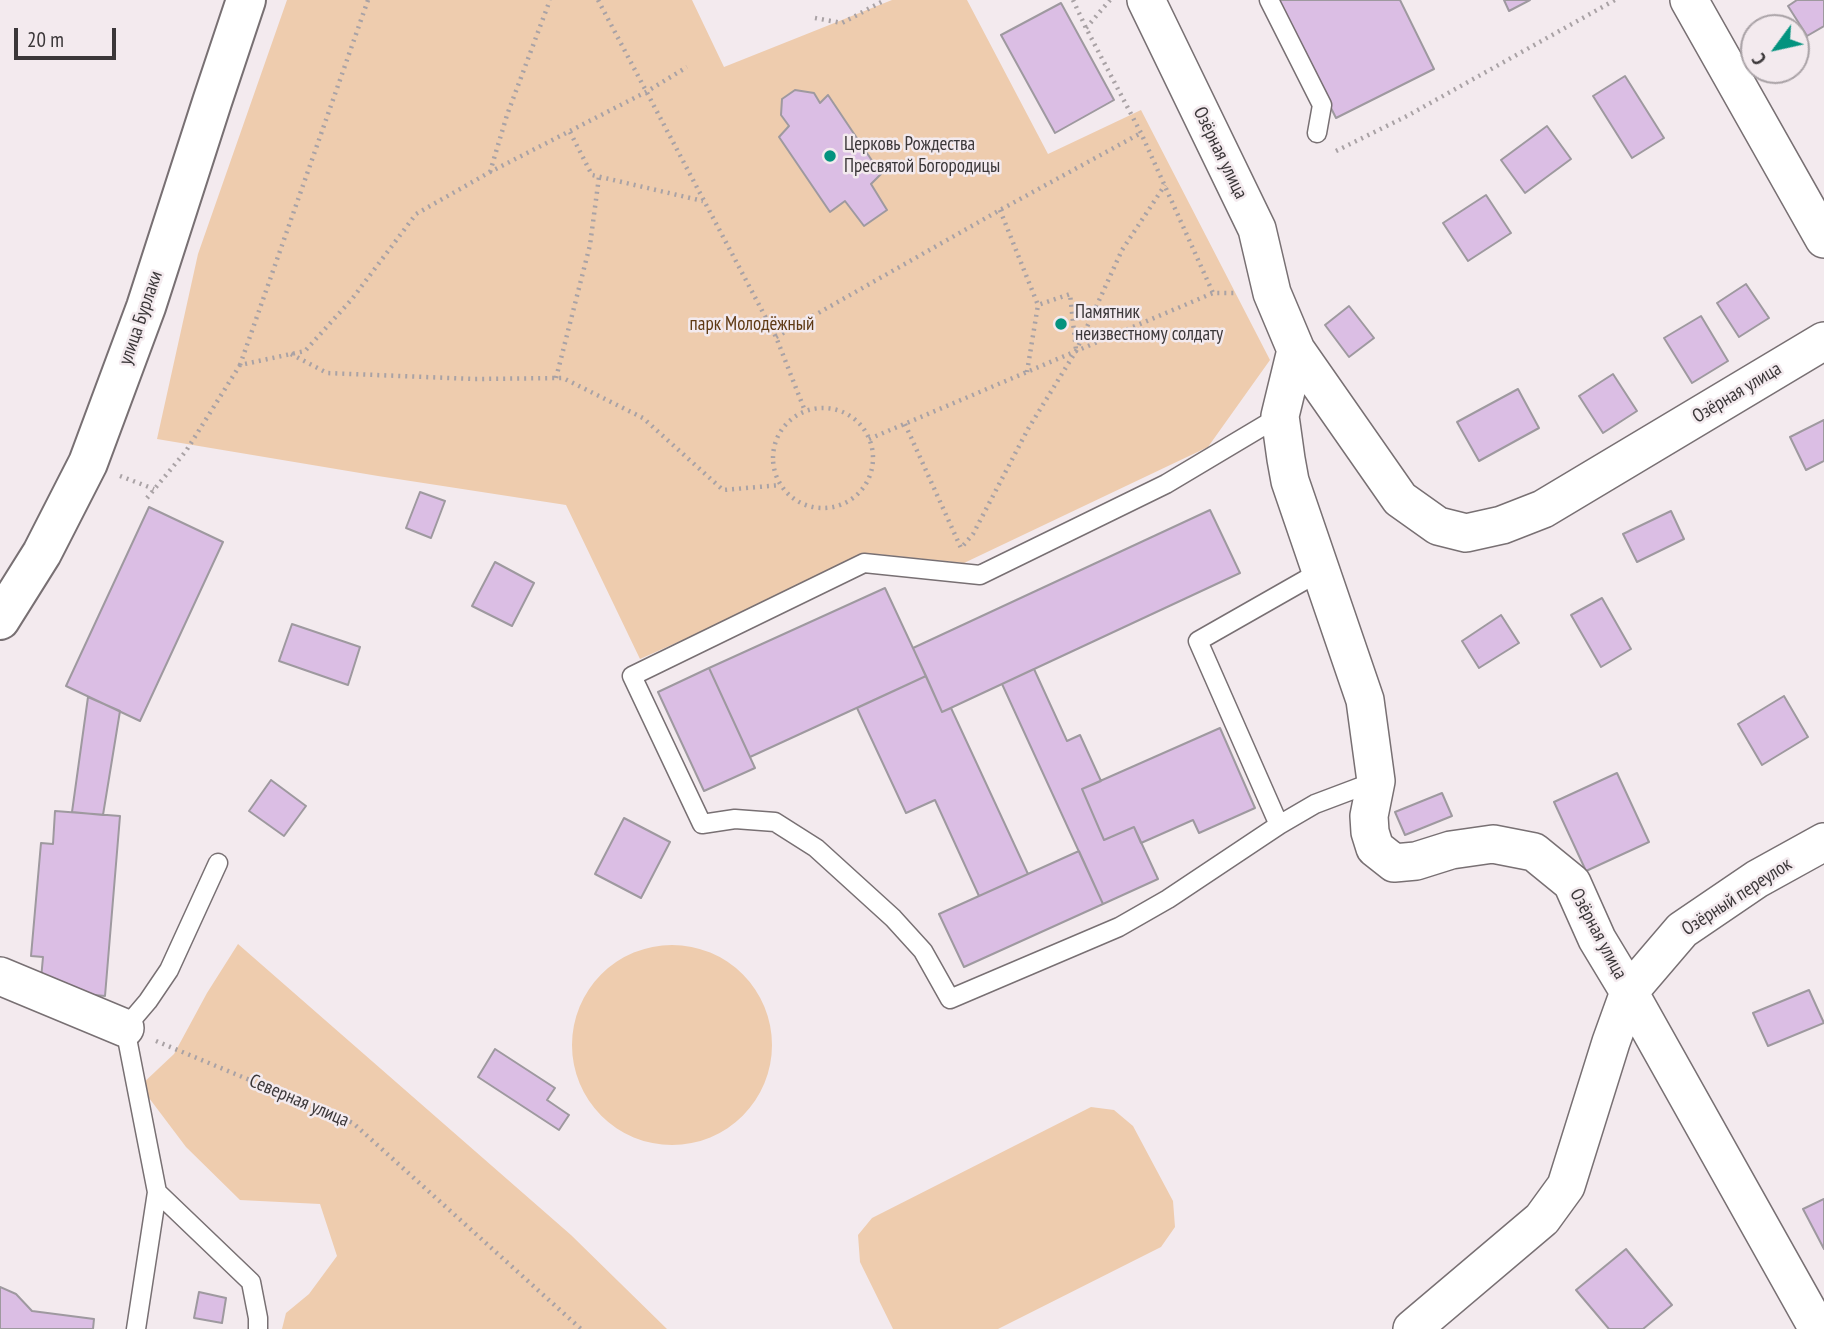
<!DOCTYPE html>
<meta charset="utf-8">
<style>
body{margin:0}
#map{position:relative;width:1824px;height:1329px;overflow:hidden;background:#f3eaee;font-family:"PT Sans Narrow",sans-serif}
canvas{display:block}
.north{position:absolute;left:1740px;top:14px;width:70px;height:70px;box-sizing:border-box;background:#f3eaee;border:2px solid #a9a2a6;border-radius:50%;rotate:237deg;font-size:19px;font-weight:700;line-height:28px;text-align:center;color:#3b3739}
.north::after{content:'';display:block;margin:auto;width:24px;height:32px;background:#03937f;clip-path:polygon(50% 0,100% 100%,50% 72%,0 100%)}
.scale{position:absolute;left:14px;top:28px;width:102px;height:32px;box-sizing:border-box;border:4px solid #3b3739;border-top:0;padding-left:9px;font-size:21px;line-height:24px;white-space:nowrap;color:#3b3739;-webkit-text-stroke:5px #f3eaee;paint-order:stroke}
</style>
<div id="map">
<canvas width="1824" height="1329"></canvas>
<div class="north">С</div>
<div class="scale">20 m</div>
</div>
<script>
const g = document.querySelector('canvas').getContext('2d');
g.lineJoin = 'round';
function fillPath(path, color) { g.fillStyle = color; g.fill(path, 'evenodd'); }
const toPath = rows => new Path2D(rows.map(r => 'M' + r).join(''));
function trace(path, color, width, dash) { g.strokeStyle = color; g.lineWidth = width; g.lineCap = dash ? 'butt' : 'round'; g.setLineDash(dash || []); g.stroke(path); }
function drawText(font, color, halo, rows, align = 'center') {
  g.font = font + ' "PT Sans Narrow",sans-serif'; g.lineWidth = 5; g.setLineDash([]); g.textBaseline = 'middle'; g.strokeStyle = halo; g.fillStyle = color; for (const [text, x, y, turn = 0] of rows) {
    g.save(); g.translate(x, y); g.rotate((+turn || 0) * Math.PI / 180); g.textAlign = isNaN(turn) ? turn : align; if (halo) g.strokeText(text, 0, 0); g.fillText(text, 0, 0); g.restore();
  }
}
fillPath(toPath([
 [287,0,692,0,724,67,892,0,967,0,1048,154,1141,110,1270,360,1208,447,964,563,876,554,640,659,566,505,378,476,157,439,198,254],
 [238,944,571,1235,667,1329,282,1329,286,1313,309,1294,337,1256,320,1204,240,1200,186,1147,140,1086,174,1054,207,993],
 '572 1045a100 100 0 1 1 200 0a100 100 0 1 1-200 0Z',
 [1091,1107,1114,1110,1133,1126,1173,1201,1175,1227,1161,1247,998,1329,893,1329,860,1262,858,1235,872,1218]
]), '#eeccae');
const building = toPath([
 [1277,0,1400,0,1434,69,1336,118,1277,0],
 [1504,0,1530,0,1509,11,1504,0],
 [1797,0,1824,0,1824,26,1807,36,1788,6,1797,0],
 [1061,3,1114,100,1055,133,1001,35,1061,3],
 [1625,76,1664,138,1632,158,1593,96,1625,76],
 [795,90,814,93,820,103,828,95,881,174,871,184,887,210,864,226,845,201,830,212,779,137,789,126,781,115,782,99,795,90],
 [1547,126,1571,159,1525,193,1501,160,1547,126],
 [1486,195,1511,233,1468,261,1443,223,1486,195],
 [1746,284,1769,318,1739,337,1717,303,1746,284],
 [1349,306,1374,338,1349,357,1325,325,1349,306],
 [1701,316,1728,361,1692,383,1664,338,1701,316],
 [1613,374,1637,411,1603,433,1579,396,1613,374],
 [1518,389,1539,428,1479,461,1457,422,1518,389],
 [1824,420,1824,461,1806,470,1790,437,1824,420],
 [420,492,445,501,431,538,406,528,420,492],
 [149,507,223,542,140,721,66,686,149,507],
 [1210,510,1240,573,942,712,913,648,1210,510],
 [1671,511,1684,539,1637,562,1623,534,1671,511],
 [495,562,534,583,512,626,472,606,495,562],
 [885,588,926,676,750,757,709,668,885,588],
 [1602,598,1631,649,1601,667,1571,615,1602,598],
 [1501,615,1519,643,1479,668,1462,641,1501,615],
 [292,624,360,647,348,685,279,661,292,624],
 [709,668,755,768,704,791,658,692,709,668],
 [1034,669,1067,741,1080,735,1101,781,1082,789,1104,840,1134,827,1158,879,1103,904,1002,684,1034,669],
 [926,676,942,712,951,708,1028,874,979,896,935,800,906,813,857,708,926,676],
 [1784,696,1808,737,1762,765,1738,724,1784,696],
 [88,697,120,711,103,815,72,812,88,697],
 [1220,728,1255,808,1199,833,1193,820,1141,843,1134,827,1104,840,1082,789,1220,728],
 [1617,773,1649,842,1586,871,1554,802,1617,773],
 [271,780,306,806,284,836,249,811,271,780],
 [1442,793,1452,816,1405,835,1395,812,1442,793],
 [55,811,120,816,105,996,40,990,43,957,31,956,41,843,53,844,55,811],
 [624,818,670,842,641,898,595,874,624,818],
 [1079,851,1103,904,964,967,939,914,1079,851],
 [1809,990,1824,1023,1768,1046,1753,1013,1809,990],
 [495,1049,555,1088,547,1100,569,1115,559,1130,478,1077,495,1049],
 [1824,1199,1824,1249,1803,1209,1824,1199],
 [1626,1249,1672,1305,1643,1329,1609,1329,1576,1290,1626,1249],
 [0,1287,16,1294,32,1311,94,1319,93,1329,0,1329,0,1287],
 [199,1292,226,1298,222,1323,194,1318,199,1292]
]);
fillPath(building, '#dbbee4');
trace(building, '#9e999f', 2);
const lane = toPath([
 [1269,0,1322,105,1317,133],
 [1280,416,1166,484,980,575,864,563,632,676,702,824,735,819,775,822,816,848,893,918,923,951,950,999,1119,927,1168,899,1279,825,1315,804,1376,781],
 [1279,825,1198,641,1321,571],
 [218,863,169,970,148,1001,125,1028,157,1192,251,1282,258,1318,258,1329],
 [136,1329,157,1192]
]);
const street = toPath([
 [1146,0,1257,229,1272,293,1296,350,1280,416,1286,459,1290,481,1365,700,1376,781,1369,816,1370,832,1375,848,1394,863,1416,861,1451,850,1493,844,1534,852,1572,883,1597,939,1629,992,1818,1329],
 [1689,0,1824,239],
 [1296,350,1400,499,1438,526,1466,533,1502,525,1543,509,1824,341],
 [0,976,125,1028],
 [1412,1329,1542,1219,1566,1186,1611,1042,1629,992,1682,930,1757,879,1824,842]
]);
const secondary = toPath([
 [0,620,42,553,88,463,146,307,212,102,246,0]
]);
trace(lane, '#787073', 21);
trace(street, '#787073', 40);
trace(secondary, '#787073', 42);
trace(toPath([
 [368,0,240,365,305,351,352,299,416,214,490,172,646,92,687,67],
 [598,0,776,337,805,411],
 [1073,0,1086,28,1141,133,1213,293],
 [815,18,842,23,885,0],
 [1086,28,1110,0],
 [570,132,592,175,703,201],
 [1336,151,1407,116,1615,0],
 [490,172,507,115,550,0],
 [1000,210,1038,305,1070,294,1076,350],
 [776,337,1000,210,1141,133],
 [291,354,327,373,474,379,563,378,643,418,723,490,781,485],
 [1027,372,1038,305],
 [556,378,590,245,599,177],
 '773 458a50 50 0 1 1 100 0a50 50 0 1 1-100 0Z',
 [905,424,961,548,973,534,1028,429,1076,351,1122,250,1165,185],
 [869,439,1213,293,1236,293],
 [120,476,154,489],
 [147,498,186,451,240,365],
 [156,1041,353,1123,581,1329]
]), '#a9a2a5', 4.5, [2, 5]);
trace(lane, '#fff', 18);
trace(street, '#fff', 37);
trace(secondary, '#fff', 38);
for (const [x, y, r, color] of [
 [830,156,7,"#03937f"],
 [1061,324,7,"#03937f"]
]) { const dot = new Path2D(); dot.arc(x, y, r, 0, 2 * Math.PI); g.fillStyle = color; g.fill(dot); trace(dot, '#f3eaee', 2.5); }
drawText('19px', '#3b3739', '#f3eaee', [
 ["Церковь Рождества",844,145],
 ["Пресвятой Богородицы",844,167],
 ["Памятник",1075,313],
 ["неизвестному солдату",1075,335]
], 'left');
drawText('19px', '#3b3739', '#f3eaee', [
 ["Озёрная улица",1220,153,64],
 ["улица Бурлаки",141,318,-71],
 ["Озёрная улица",1737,393,-31],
 ["Озёрный переулок",1737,897,-33],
 ["Озёрная улица",1598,934,62],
 ["Северная улица",299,1101,23]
]);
drawText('19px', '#5e3913', '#f3eaee', [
 ["парк Молодёжный",752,325]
]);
</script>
